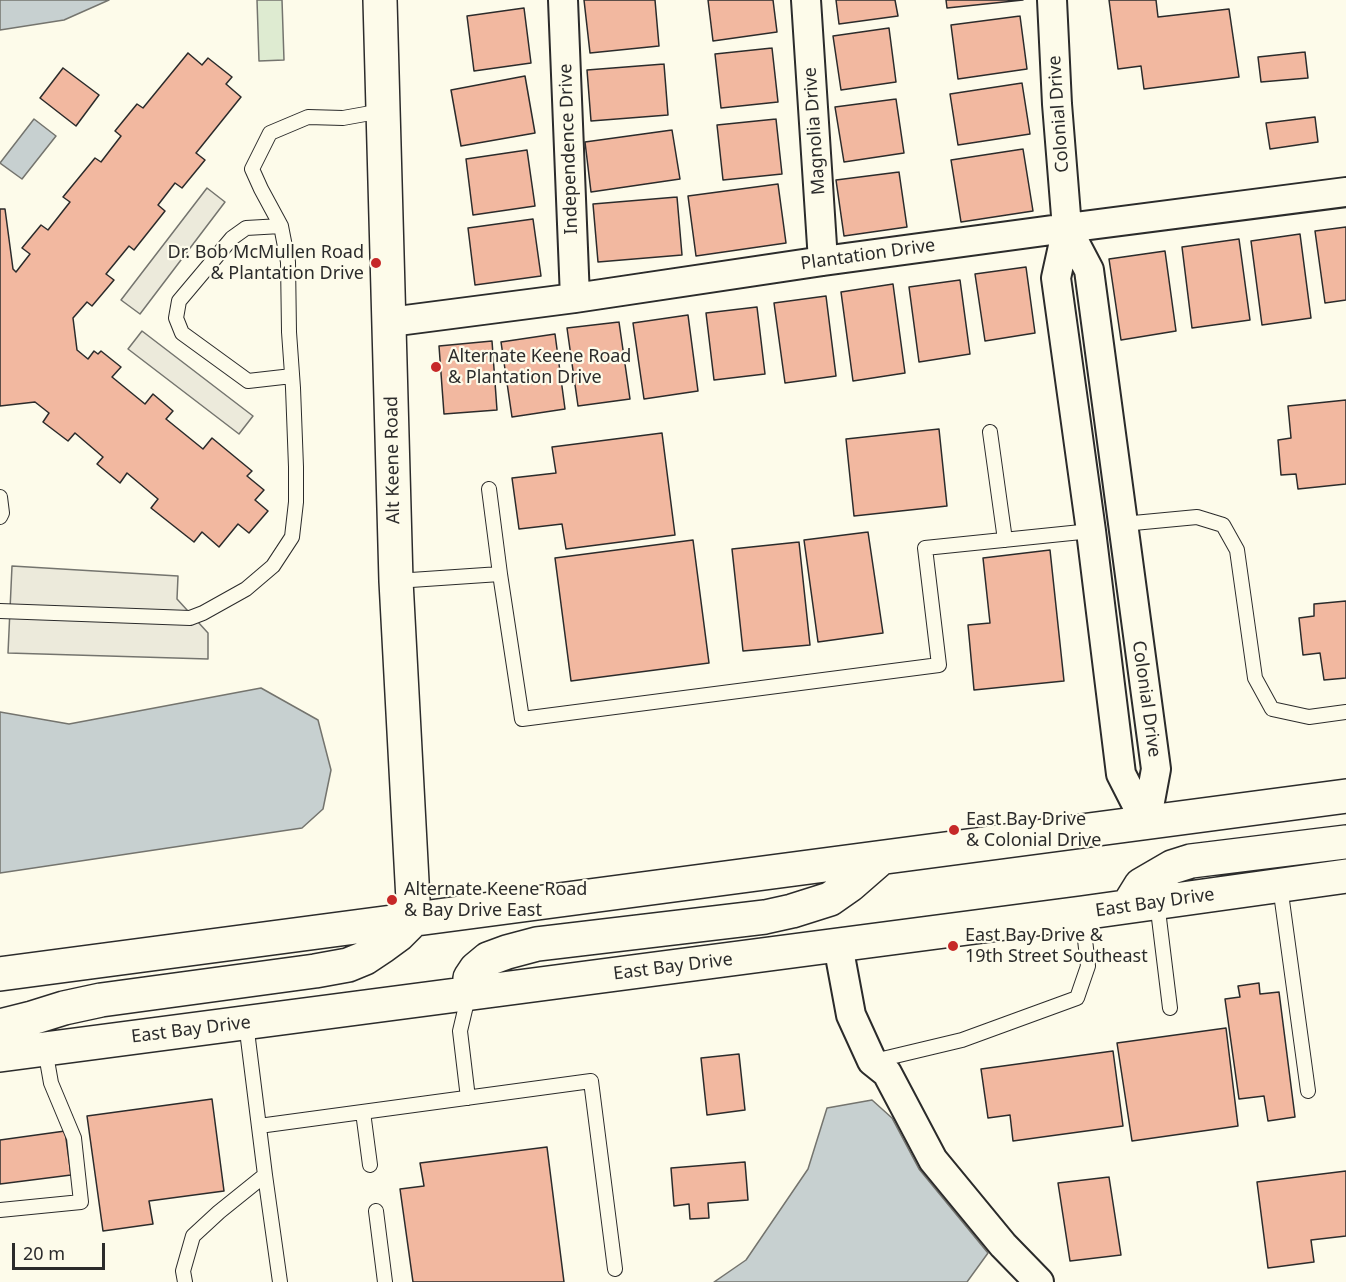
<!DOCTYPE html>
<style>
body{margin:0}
#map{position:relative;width:1346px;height:1282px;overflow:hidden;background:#fdfbea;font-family:"Noto Sans",sans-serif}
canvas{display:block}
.scale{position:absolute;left:12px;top:1243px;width:93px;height:27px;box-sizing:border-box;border:3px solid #2b2b2b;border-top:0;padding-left:8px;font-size:18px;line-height:21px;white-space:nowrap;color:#2b2b2b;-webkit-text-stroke:4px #fdfbea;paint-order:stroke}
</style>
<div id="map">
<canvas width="1346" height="1282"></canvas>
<div class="scale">20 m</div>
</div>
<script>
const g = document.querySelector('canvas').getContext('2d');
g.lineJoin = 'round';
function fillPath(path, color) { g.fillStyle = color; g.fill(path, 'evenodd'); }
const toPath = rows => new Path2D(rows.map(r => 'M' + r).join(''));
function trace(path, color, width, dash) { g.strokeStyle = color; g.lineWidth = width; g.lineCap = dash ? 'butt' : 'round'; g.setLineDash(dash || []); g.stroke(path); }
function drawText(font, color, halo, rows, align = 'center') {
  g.font = font + ' "Noto Sans",sans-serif'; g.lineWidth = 4.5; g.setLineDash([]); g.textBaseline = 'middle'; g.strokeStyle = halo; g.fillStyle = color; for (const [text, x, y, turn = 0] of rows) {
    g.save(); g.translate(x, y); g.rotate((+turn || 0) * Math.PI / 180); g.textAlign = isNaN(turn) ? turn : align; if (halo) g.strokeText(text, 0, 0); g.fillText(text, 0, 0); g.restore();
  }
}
const green = toPath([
 [257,0,282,0,284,60,259,61,257,0]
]);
fillPath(green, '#deebd1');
trace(green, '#74746e', 1.5);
const parking = toPath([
 [207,188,225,202,140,314,121,300,207,188],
 [142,331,253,416,239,434,128,349,142,331],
 [12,566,178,576,177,599,208,633,208,659,8,653,12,566]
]);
fillPath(parking, '#eceadb');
trace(parking, '#74746e', 1.5);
const water = toPath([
 [0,0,109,0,64,20,0,30,0,0],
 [34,119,56,136,22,179,0,163,34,119],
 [261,688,318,720,331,770,323,809,302,828,0,873,0,712,69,724,261,688],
 [872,1100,892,1118,919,1169,988,1253,967,1282,714,1282,746,1260,808,1169,827,1108,872,1100]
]);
fillPath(water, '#c7d0d0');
trace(water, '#74746e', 1.5);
const building = toPath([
 [584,0,655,0,659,46,590,53,584,0],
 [708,0,773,0,777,32,713,41,708,0],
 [836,0,895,0,898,16,839,24,836,0],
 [946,0,1023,0,947,8,946,0],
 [1109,0,1156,0,1158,17,1229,9,1239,77,1144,89,1141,66,1118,69,1109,0],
 [524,8,531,63,474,71,467,16,524,8],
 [1020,16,1027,69,958,79,951,25,1020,16],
 [889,28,896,82,841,90,833,36,889,28],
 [772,48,778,102,721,108,715,54,772,48],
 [1305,52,1308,78,1261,82,1258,57,1305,52],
 [188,53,202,65,208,58,232,77,226,84,241,97,196,153,205,160,182,188,175,183,158,205,165,211,134,250,129,246,106,274,114,280,92,306,87,302,73,318,77,350,88,359,94,351,98,354,101,351,121,367,112,377,145,404,153,394,173,411,166,419,203,449,212,438,252,471,247,476,264,490,255,500,268,511,249,533,238,524,219,547,202,532,194,542,151,508,158,499,127,473,120,483,97,464,103,457,75,433,68,441,43,422,49,413,35,402,0,406,0,209,5,209,13,269,16,272,30,254,22,248,41,225,48,230,70,202,63,197,95,158,101,162,121,136,115,131,137,104,143,108,188,53],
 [664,64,668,115,591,121,587,70,664,64],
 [63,68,99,95,76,126,40,98,63,68],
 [525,76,535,133,461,146,451,90,525,76],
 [1022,83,1030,134,958,145,950,94,1022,83],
 [896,99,904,153,844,162,835,107,896,99],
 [1315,117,1318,142,1270,149,1266,123,1315,117],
 [776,119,782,174,723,180,717,125,776,119],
 [672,130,680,179,591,192,585,142,672,130],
 [1023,149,1033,211,961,222,951,160,1023,149],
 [527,150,535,206,473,215,466,159,527,150],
 [899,172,907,227,844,236,836,180,899,172],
 [778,184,786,243,696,256,688,196,778,184],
 [677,197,682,255,598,262,593,204,677,197],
 [533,219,541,276,475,285,468,228,533,219],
 [1346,227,1346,300,1325,303,1315,231,1346,227],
 [1300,234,1311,318,1262,325,1251,241,1300,234],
 [1239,239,1250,320,1192,328,1182,247,1239,239],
 [1165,251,1176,331,1121,340,1109,259,1165,251],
 [1026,267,1035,333,985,341,975,274,1026,267],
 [960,280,970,354,919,362,909,287,960,280],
 [893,284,905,373,853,381,841,292,893,284],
 [826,296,836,376,785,383,774,303,826,296],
 [757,307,765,374,714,380,706,313,757,307],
 [688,315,698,391,644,399,633,323,688,315],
 [619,322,630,399,578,406,567,328,619,322],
 [555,334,565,409,512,417,501,342,555,334],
 [492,341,497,410,444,414,439,346,492,341],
 [1346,400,1346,484,1298,489,1296,474,1281,475,1278,440,1291,438,1288,406,1346,400],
 [939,429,947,506,854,516,846,439,939,429],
 [662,433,675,535,566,549,562,524,519,529,512,478,556,473,552,447,662,433],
 [868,532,883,633,818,642,804,540,868,532],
 [693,540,709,663,571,681,555,558,693,540],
 [799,542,810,645,743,651,732,549,799,542],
 [1050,550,1064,681,974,690,968,625,990,623,983,558,1050,550],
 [1346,601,1346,678,1324,680,1320,653,1303,655,1299,618,1314,616,1314,604,1346,601],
 [1259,983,1260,994,1279,992,1295,1117,1268,1121,1264,1096,1239,1099,1225,999,1240,997,1238,986,1259,983],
 [1226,1028,1238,1126,1132,1141,1117,1043,1226,1028],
 [1113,1051,1123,1126,1013,1141,1010,1115,988,1118,981,1069,1113,1051],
 [739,1054,745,1110,707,1115,701,1058,739,1054],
 [212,1099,224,1191,149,1201,153,1224,103,1231,87,1116,212,1099],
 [65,1131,71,1175,0,1184,0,1140,65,1131],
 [547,1147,564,1282,413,1282,400,1189,424,1186,420,1163,547,1147],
 [745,1162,748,1200,708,1203,709,1218,690,1219,689,1204,674,1206,671,1168,745,1162],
 [1346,1171,1346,1236,1311,1240,1314,1262,1268,1268,1257,1182,1346,1171],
 [1109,1177,1121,1255,1070,1261,1058,1183,1109,1177]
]);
fillPath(building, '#f2b8a0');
trace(building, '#2b2b2b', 1.5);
const lane = toPath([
 [281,226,246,228,232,238,179,301,176,318,182,333,248,381,292,376],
 [990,432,1005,540],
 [489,489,500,574],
 [0,497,2,513,0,517],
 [1123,524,1197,517,1223,525,1237,550,1255,678,1272,709,1309,717,1346,712],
 [396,581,500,574,522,719,939,665,925,548,1091,531],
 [0,611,190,618,203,613,246,589,273,566,292,537,296,502,296,467,293,388,289,332,288,262,281,226,261,189,252,169,270,133,308,117,343,118,382,111],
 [1280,886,1308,1091],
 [1157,902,1170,1008],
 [874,1061,962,1040,1077,998,1088,966,1082,913],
 [468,1098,460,1031,469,993],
 [363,1112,370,1165],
 [259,1126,591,1081,615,1269],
 [265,1175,280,1282],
 [0,1210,81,1202,74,1138,51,1083,45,1049],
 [376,1211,385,1282],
 [185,1282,183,1271,193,1236,219,1212,265,1175,246,1023]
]);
const street = toPath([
 [563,0,575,298],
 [806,0,823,261],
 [1052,0,1057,104,1067,228,1056,278,1091,531,1121,774,1146,823],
 [1067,228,1089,270,1156,769,1146,823],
 [390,322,575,298,823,261,1067,228,1346,192],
 [838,945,851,1015,872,1061,887,1073,933,1160,1003,1245,1039,1282]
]);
const secondary = toPath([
 [380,0,396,581,414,919]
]);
const primary = toPath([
 [1128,906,1141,885,1172,867,1191,861,1346,842],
 [0,974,1346,796],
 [469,993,470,978,476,969,488,959,507,952,537,944,765,917,792,911,830,899,850,885,881,858],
 [0,1026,32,1018,64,1008,101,1000,315,971,348,965,365,958,383,946,398,935,414,919],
 [0,1055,1082,913,1346,876]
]);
trace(lane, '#2b2b2b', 16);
trace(street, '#2b2b2b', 32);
trace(secondary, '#2b2b2b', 36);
trace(primary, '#2b2b2b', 36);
trace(lane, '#fdfbea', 14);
trace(street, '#fdfbea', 28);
trace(secondary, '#fdfbea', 33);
trace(primary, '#fdfbea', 33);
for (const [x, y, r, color] of [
 [376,263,6,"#c62828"],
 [436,367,6,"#c62828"],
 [954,830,6,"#c62828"],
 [392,900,6,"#c62828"],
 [953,946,6,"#c62828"]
]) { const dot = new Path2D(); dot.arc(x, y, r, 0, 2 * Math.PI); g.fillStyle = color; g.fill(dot); trace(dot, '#fdfbea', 2); }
drawText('18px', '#2b2b2b', '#fdfbea', [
 ["Colonial Drive",1059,114,-94],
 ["Magnolia Drive",815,131,-94],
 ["Independence Drive",569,149,-92],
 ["Plantation Drive",868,255,-8],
 ["Alt Keene Road",393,460,-91],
 ["Colonial Drive",1146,699,82],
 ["East Bay Drive",1155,903,-8],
 ["East Bay Drive",673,967,-7],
 ["East Bay Drive",191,1030,-7]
]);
drawText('18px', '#2b2b2b', '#fdfbea', [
 ["Dr. Bob McMullen Road",364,253,"right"],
 ["& Plantation Drive",364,274,"right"],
 ["Alternate Keene Road",448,357],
 ["& Plantation Drive",448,378],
 ["East Bay Drive",966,820],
 ["& Colonial Drive",966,841],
 ["Alternate Keene Road",404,890],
 ["& Bay Drive East",404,911],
 ["East Bay Drive &",965,936],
 ["19th Street Southeast",965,957]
], 'left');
</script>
